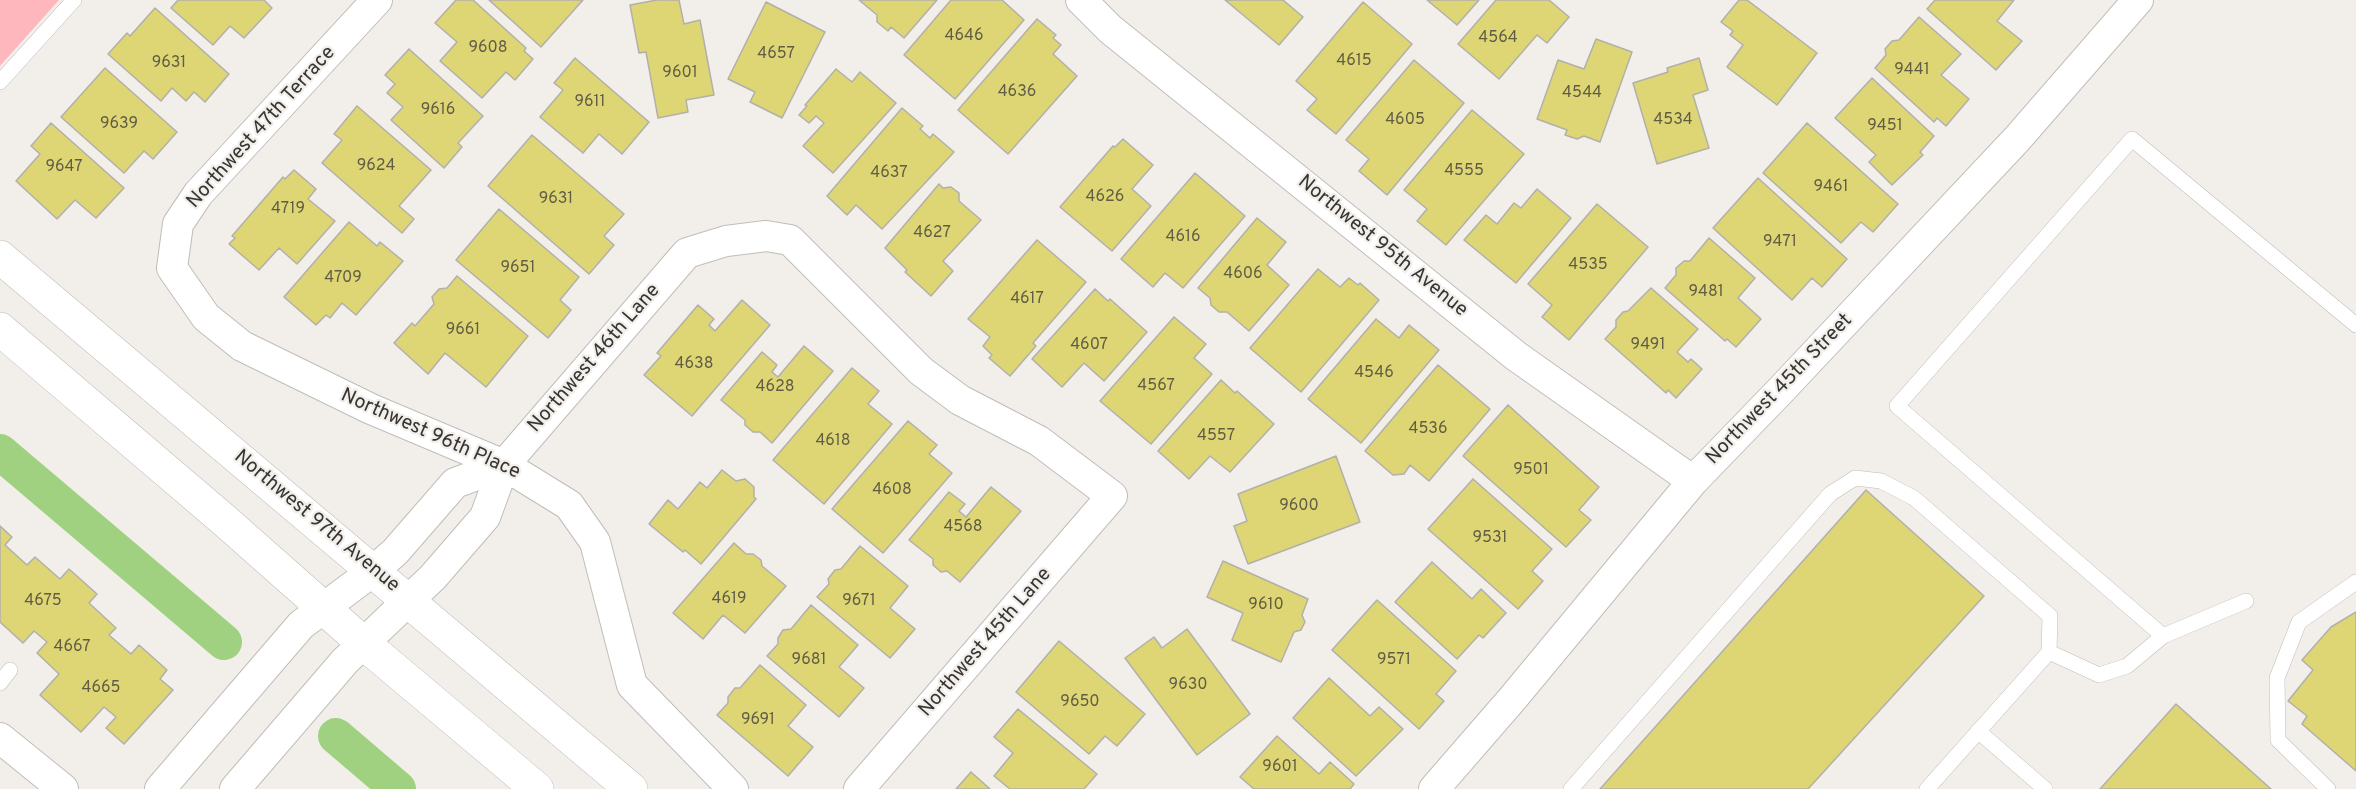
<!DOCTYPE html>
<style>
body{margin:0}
canvas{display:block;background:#f2efea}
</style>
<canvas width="2356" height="789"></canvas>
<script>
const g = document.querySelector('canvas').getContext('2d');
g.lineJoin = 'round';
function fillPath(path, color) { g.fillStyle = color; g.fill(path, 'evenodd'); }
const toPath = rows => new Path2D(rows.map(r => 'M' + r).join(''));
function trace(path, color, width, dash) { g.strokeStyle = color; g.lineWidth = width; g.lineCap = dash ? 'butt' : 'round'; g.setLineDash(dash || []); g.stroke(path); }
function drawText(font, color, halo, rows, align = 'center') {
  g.font = font + ' Overpass,sans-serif'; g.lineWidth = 4.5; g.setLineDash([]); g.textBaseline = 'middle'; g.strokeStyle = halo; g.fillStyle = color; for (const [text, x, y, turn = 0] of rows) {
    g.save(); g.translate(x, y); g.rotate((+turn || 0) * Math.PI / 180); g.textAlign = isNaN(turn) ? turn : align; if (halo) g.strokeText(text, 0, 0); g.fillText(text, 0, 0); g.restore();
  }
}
fillPath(toPath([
 [0,0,59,0,0,66]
]), '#ffb7be');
trace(toPath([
 [0,452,224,642],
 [336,736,398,789]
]), '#9fd181', 36);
const building = toPath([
 [178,0,264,0,272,8,244,38,230,26,213,45,171,8,178,0],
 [456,0,473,0,526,48,524,51,533,59,515,80,506,72,482,98,440,61,457,42,435,23,456,0],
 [489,0,583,0,541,47,489,0],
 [657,0,679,0,684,24,700,20,714,95,686,100,688,112,658,118,646,52,639,53,630,5,657,0],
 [859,0,937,0,904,38,891,27,888,31,877,22,877,15,859,0],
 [951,0,1002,0,1024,20,955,99,904,55,951,0],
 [1225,0,1283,0,1303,17,1279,45,1225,0],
 [1427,0,1479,0,1457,25,1427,0],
 [1496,0,1549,0,1569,17,1547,43,1537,35,1499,79,1458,44,1496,0],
 [1739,0,1747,0,1817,53,1777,105,1727,67,1743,45,1730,35,1733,31,1721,22,1739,0],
 [1935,0,2014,0,1997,21,2022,41,1996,70,1927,9,1935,0],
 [766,2,825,32,782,118,750,102,755,92,728,79,766,2],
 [1363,2,1412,44,1336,134,1307,110,1317,99,1296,81,1363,2],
 [155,8,229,74,205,102,194,92,186,101,172,88,161,101,108,54,127,33,130,36,155,8],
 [1919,17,1961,54,1941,75,1969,99,1946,126,1937,118,1934,122,1875,68,1886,55,1885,49,1892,41,1899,40,1919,17],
 [1037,19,1056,35,1053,38,1061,45,1053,54,1077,76,1008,154,958,110,1037,19],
 [1596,39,1632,52,1600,142,1584,136,1577,139,1565,135,1567,130,1537,119,1558,60,1584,69,1596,39],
 [409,49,483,116,458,143,462,147,444,168,391,120,403,107,387,93,395,84,385,75,409,49],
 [575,58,649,122,622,154,599,134,583,153,540,117,563,90,554,83,575,58],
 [1699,58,1708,90,1693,95,1709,148,1657,164,1633,83,1668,72,1667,68,1699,58],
 [1414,60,1464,103,1387,195,1359,171,1369,159,1346,140,1414,60],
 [105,68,177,132,153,159,144,151,124,173,61,117,105,68],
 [836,69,852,82,860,72,896,103,833,173,803,146,824,123,816,116,809,123,799,115,807,106,805,105,836,69],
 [1872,78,1934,136,1920,152,1923,155,1892,185,1869,162,1876,155,1835,118,1872,78],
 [357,106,431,170,399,206,414,219,402,233,322,163,342,140,334,134,357,106],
 [902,108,923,126,920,129,930,138,933,134,954,152,882,229,856,205,847,215,827,196,902,108],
 [1472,110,1524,154,1446,245,1417,221,1427,209,1404,190,1472,110],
 [51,123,124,188,96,218,75,200,57,219,16,181,40,154,31,146,51,123],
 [1807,123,1898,204,1873,232,1861,222,1841,243,1763,173,1807,123],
 [532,135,624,214,604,236,614,245,589,274,488,186,532,135],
 [1123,139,1153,165,1132,189,1151,206,1112,251,1060,207,1113,146,1115,147,1123,139],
 [294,170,316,189,308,199,335,221,297,264,279,248,259,270,229,244,235,238,232,236,283,177,285,179,294,170],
 [1195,173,1245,216,1183,288,1165,273,1153,287,1121,259,1195,173],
 [1758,178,1847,259,1822,287,1812,278,1792,300,1713,228,1758,178],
 [939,184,943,188,951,187,959,193,959,201,981,220,943,261,953,271,931,296,905,272,907,270,885,248,939,184],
 [1537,189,1571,218,1516,283,1464,240,1486,215,1497,224,1514,203,1521,208,1537,189],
 [1597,204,1648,247,1569,340,1542,317,1552,305,1528,284,1597,204],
 [499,209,579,277,560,300,571,310,548,338,456,260,499,209],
 [1257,218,1286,242,1267,265,1289,285,1249,331,1227,312,1219,312,1211,305,1210,298,1198,288,1257,218],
 [349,222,377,246,380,242,403,261,356,315,342,303,330,318,326,315,316,325,284,297,349,222],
 [1709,238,1755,278,1738,298,1761,319,1736,347,1727,339,1725,341,1665,288,1676,275,1676,268,1684,261,1690,261,1709,238],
 [1037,240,1086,282,1033,343,1036,346,1010,376,989,358,992,355,983,346,990,337,968,319,1037,240],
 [1318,269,1340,287,1349,278,1358,285,1360,283,1379,300,1301,392,1250,348,1318,269],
 [457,276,528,336,486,387,445,353,428,374,394,343,412,323,415,326,434,304,432,297,439,289,447,288,457,276],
 [1651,288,1698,329,1677,352,1688,362,1691,359,1702,369,1676,398,1668,390,1666,393,1605,339,1616,327,1616,320,1623,312,1628,311,1651,288],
 [1095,289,1108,301,1110,299,1147,332,1104,381,1084,363,1062,387,1032,359,1095,289],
 [742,300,770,325,692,416,644,375,661,356,657,353,698,305,714,319,709,325,715,331,742,300],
 [1174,317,1206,344,1194,358,1212,374,1151,444,1100,401,1174,317],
 [1376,319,1399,338,1409,325,1439,350,1361,443,1308,399,1376,319],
 [804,346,833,371,772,443,760,432,753,432,745,425,745,420,721,400,762,352,777,365,772,372,778,377,804,346],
 [1438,365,1490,409,1429,481,1410,465,1404,474,1393,475,1365,451,1438,365],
 [852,368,879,391,868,404,892,424,824,504,773,460,852,368],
 [1221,380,1235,393,1237,391,1274,424,1230,472,1210,456,1189,479,1158,451,1221,380],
 [1508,405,1599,487,1579,510,1591,520,1566,547,1463,456,1508,405],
 [908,421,937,445,929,454,952,473,883,553,832,509,908,421],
 [1336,456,1360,522,1248,564,1234,526,1247,521,1238,494,1336,456],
 [722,470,736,481,745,479,754,487,754,497,756,499,701,564,685,550,683,552,649,524,668,500,678,509,700,482,707,488,722,470],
 [1473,479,1552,549,1532,571,1543,581,1518,609,1428,529,1473,479],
 [991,487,1021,511,960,582,947,571,941,572,933,565,933,559,909,540,949,492,965,504,959,511,966,517,991,487],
 [1866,490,1984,596,1808,789,1600,789,1866,490],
 [0,526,12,537,5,545,27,565,35,557,60,579,69,569,97,594,89,603,116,628,109,635,131,654,139,645,167,670,160,679,173,690,124,744,106,728,116,717,104,707,81,732,40,695,59,674,37,653,47,642,34,631,23,643,0,622,0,526],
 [734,543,746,554,753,554,761,560,762,566,786,586,745,633,723,615,703,639,673,613,734,543],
 [860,546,908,586,890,608,915,629,890,658,817,597,829,584,828,579,835,570,841,569,860,546],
 [1223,561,1308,599,1302,615,1305,622,1301,630,1294,632,1281,662,1232,640,1243,613,1207,597,1223,561],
 [1432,562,1472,599,1481,589,1506,613,1483,638,1479,635,1457,659,1395,602,1432,562],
 [1377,600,1456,671,1436,694,1444,701,1419,729,1332,650,1377,600],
 [811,605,858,645,839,667,864,688,839,717,767,656,778,644,778,638,783,630,791,629,811,605],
 [2356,612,2356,771,2302,724,2307,716,2288,701,2313,670,2302,660,2331,627,2356,612],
 [1187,629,1250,714,1197,755,1125,658,1154,637,1162,648,1187,629],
 [1059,641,1145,714,1117,746,1105,736,1089,754,1016,692,1059,641],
 [760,665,806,705,788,726,813,747,788,776,717,715,728,703,728,697,735,688,740,688,760,665],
 [1329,678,1370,716,1379,707,1403,729,1356,776,1293,718,1329,678],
 [2176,704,2271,789,2100,789,2176,704],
 [1018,709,1097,774,1084,789,1010,789,994,776,1013,753,994,737,1018,709],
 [1277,736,1319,774,1330,762,1354,784,1350,789,1254,789,1240,777,1277,736],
 [971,772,990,789,956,789,971,772]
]);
fillPath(building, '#ded574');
trace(building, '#b1b0ab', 1.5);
const lane = toPath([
 [0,82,74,0],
 [2163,636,2246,601],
 [0,683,10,670],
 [1978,731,2045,789],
 [1571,789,1830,494,1855,478,1881,481,1914,498,2050,616,2049,652],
 [1927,789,2049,652,2099,675,2127,666,2163,636,1897,406,2132,139,2356,325],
 [2328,789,2278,740,2277,678,2299,622,2356,582]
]);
const street = toPath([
 [377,0,198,194,178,224,172,268,206,317,242,346,371,409,504,465,569,505,595,542,632,685,733,789],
 [1081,0,1110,29,1516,356,1693,481],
 [504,465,687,253,726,241,766,236,790,240,921,371,960,400,1039,441,1112,496,859,789],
 [0,738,63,789],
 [160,789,301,625,373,571,395,552,455,483,504,465,485,517,433,577,345,661,235,789],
 [1434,789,1513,698,1693,481,1781,390,2017,139,2138,0]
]);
const secondary = toPath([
 [0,257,631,789],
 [0,329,224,520,362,642,537,789]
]);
trace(lane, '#c1bdb9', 16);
trace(street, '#c1bdb9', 32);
trace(secondary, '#c1bdb9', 34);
trace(lane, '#fff', 15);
trace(street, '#fff', 30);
trace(secondary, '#fff', 33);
drawText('16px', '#615d44', null, [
 ["4646",964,37],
 ["4564",1498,39],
 ["9608",488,49],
 ["4657",776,55],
 ["4615",1354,62],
 ["9631",169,64],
 ["9441",1912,71],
 ["9601",680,74],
 ["4636",1017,93],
 ["4544",1582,94],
 ["9611",590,103],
 ["9616",438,111],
 ["4605",1405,121],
 ["4534",1673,121],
 ["9639",119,125],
 ["9451",1885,127],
 ["9624",376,167],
 ["9647",64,168],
 ["4555",1464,172],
 ["4637",889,174],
 ["9461",1831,188],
 ["4626",1105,198],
 ["9631",556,200],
 ["4719",288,210],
 ["4627",932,234],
 ["4616",1183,238],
 ["9471",1780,243],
 ["4535",1588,266],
 ["9651",518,269],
 ["4606",1243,275],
 ["4709",343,279],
 ["9481",1706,293],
 ["4617",1027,300],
 ["9661",463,331],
 ["4607",1089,346],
 ["9491",1648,346],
 ["4638",694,365],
 ["4546",1374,374],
 ["4567",1156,387],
 ["4628",775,388],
 ["4536",1428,430],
 ["4557",1216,437],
 ["4618",833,442],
 ["9501",1531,471],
 ["4608",892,491],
 ["9600",1299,507],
 ["4568",963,528],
 ["9531",1490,539],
 ["4619",729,600],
 ["4675",43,602],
 ["9671",859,602],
 ["9610",1266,606],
 ["4667",72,648],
 ["9681",809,661],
 ["9571",1394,661],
 ["9630",1188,686],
 ["4665",101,689],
 ["9650",1080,703],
 ["9691",758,721],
 ["9601",1280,768]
]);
drawText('20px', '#373534', '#f2efea', [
 ["Northwest 47th Terrace",262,128,-48],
 ["Northwest 95th Avenue",1382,247,39],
 ["Northwest 46th Lane",595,359,-49],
 ["Northwest 45th Street",1780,390,-46],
 ["Northwest 96th Place",430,435,24],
 ["Northwest 97th Avenue",316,522,40],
 ["Northwest 45th Lane",986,643,-49]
]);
</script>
